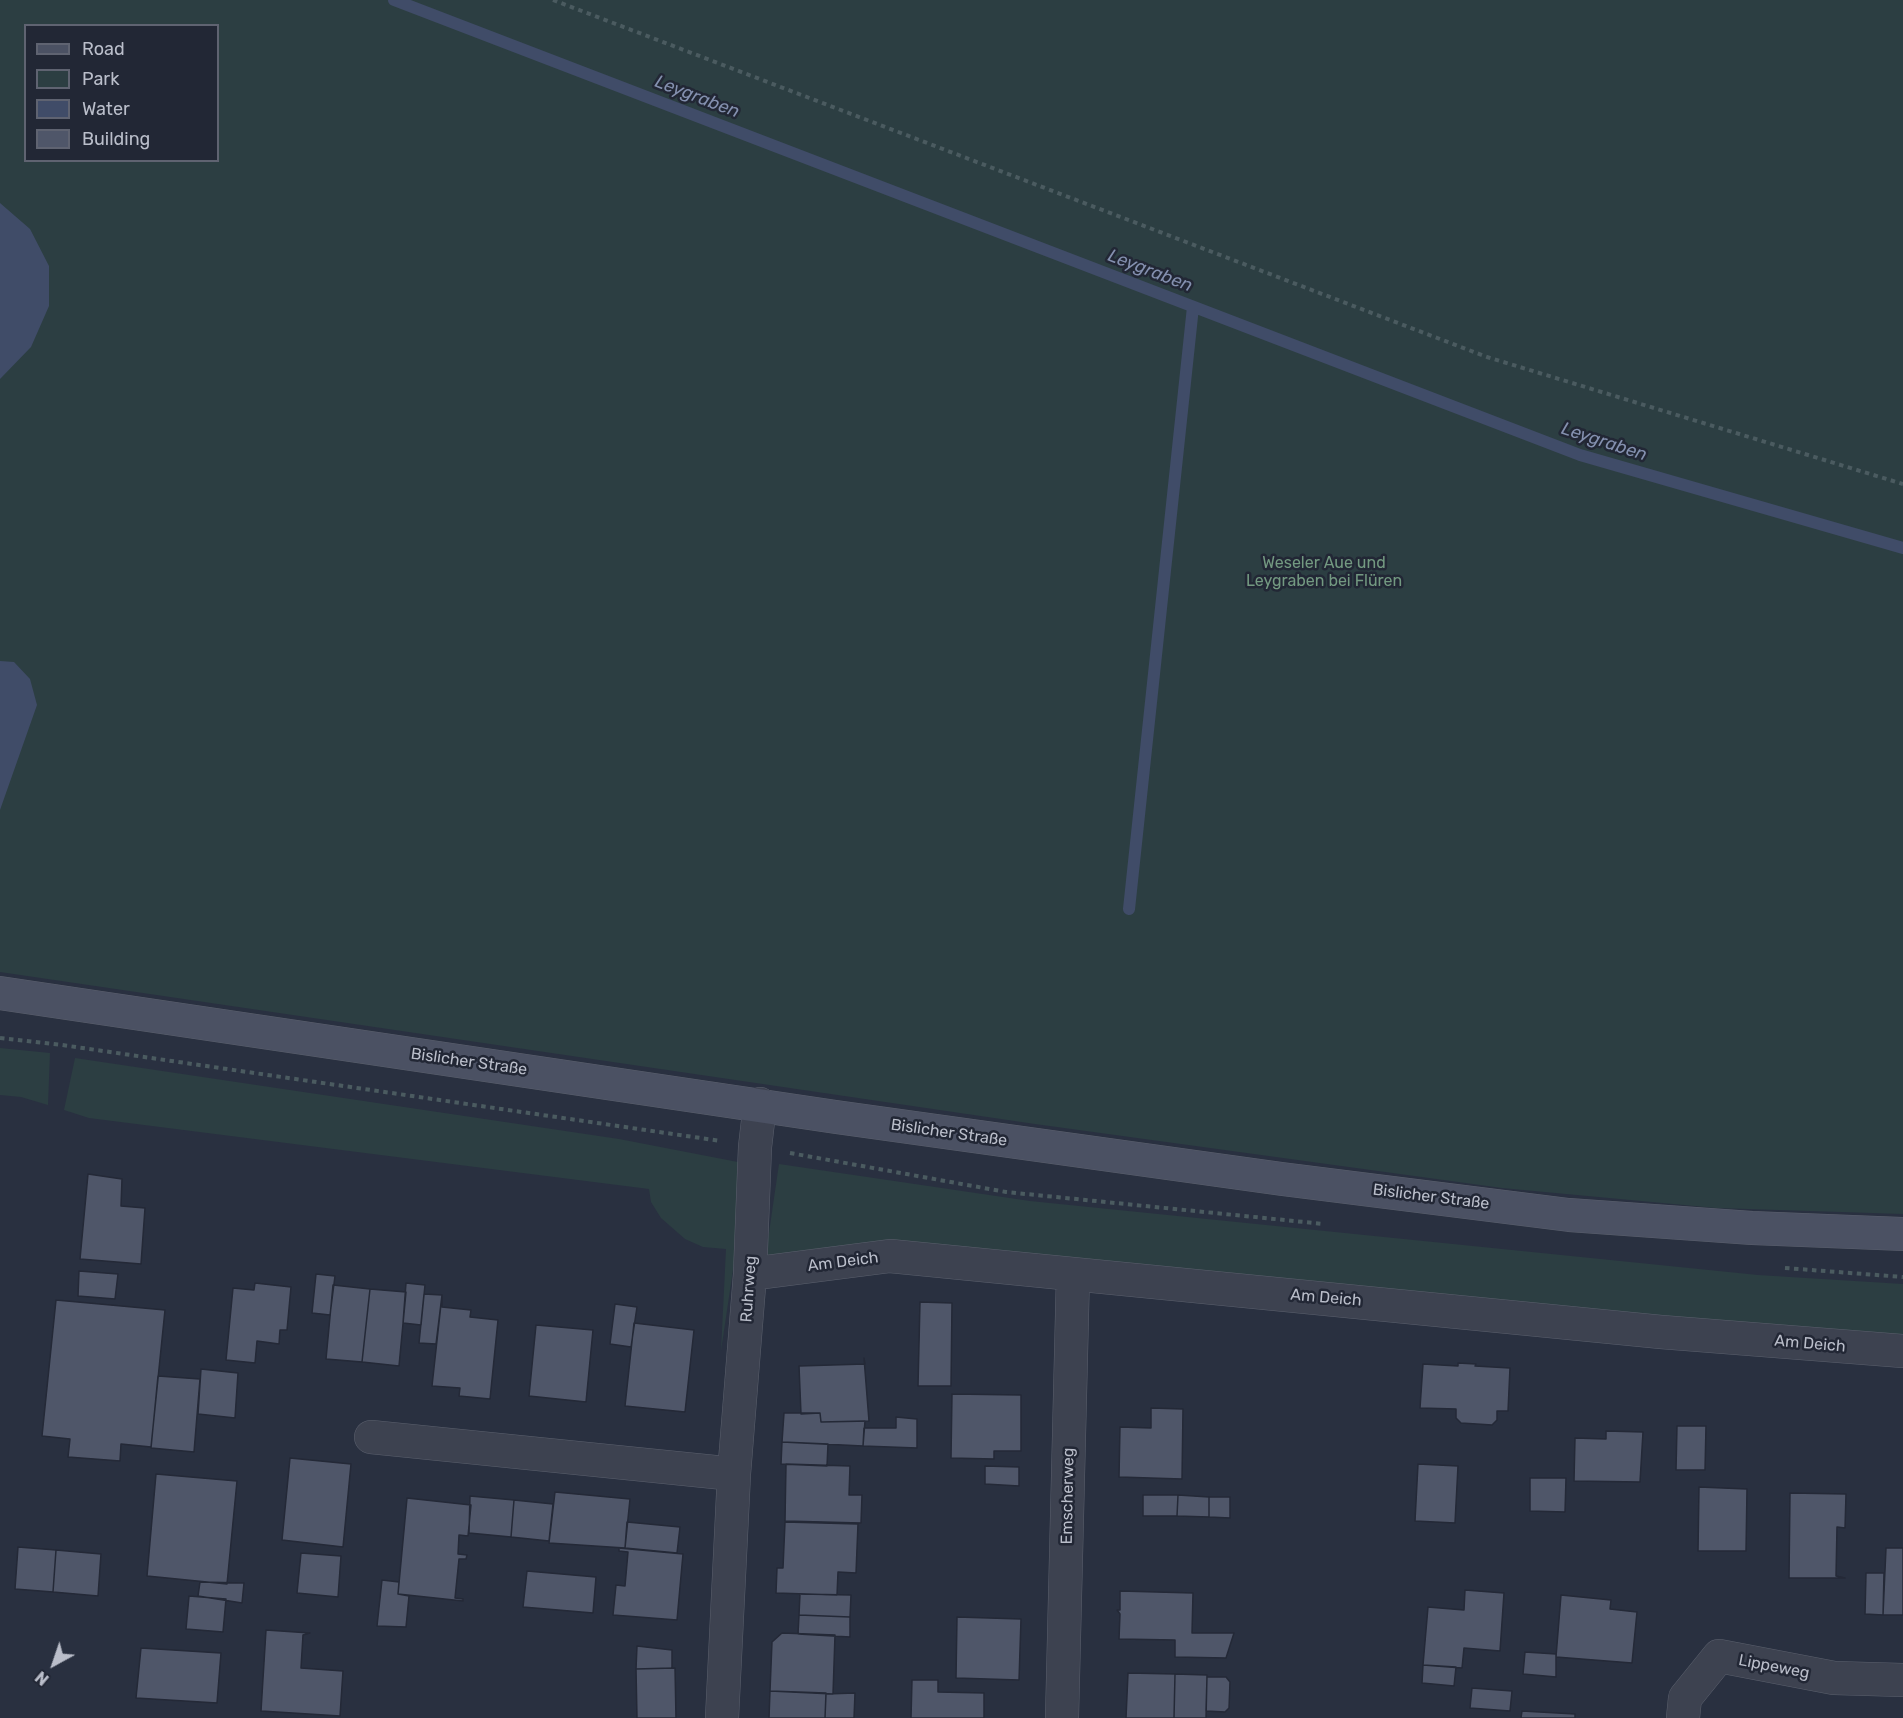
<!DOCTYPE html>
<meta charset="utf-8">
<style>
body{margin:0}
#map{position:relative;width:1903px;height:1718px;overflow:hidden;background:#293040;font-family:Rubik,sans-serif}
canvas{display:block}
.legend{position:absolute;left:24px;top:24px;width:195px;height:138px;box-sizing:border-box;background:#222735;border:2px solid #5f6371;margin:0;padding:8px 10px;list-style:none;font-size:18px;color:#babeca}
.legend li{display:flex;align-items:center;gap:12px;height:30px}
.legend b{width:30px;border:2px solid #5f6371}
.north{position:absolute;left:24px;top:1634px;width:60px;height:60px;-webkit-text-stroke:4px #222735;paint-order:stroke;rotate:220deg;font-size:16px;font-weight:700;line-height:24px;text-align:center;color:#babeca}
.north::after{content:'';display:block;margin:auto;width:21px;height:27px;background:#babeca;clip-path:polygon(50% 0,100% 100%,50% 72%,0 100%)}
</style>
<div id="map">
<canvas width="1903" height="1718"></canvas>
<ul class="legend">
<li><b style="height:8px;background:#4b5163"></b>Road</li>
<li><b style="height:16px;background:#2c3e42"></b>Park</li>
<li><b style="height:16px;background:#404c68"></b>Water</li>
<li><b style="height:16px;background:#4f5669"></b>Building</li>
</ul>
<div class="north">N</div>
</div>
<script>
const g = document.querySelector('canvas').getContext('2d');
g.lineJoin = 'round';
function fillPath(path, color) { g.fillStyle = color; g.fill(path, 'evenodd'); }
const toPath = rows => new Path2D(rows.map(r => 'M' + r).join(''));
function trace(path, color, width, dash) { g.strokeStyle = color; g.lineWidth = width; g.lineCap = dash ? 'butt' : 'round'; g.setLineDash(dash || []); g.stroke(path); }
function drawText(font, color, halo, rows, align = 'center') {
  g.font = font + ' Rubik,sans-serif'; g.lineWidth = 5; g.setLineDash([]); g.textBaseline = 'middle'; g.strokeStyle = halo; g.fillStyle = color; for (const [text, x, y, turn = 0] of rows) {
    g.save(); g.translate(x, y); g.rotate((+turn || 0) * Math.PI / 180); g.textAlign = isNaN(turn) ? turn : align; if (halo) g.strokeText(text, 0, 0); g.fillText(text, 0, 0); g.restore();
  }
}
fillPath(toPath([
 [0,0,1903,0,1903,1214,1716,1208,1502,1188,1035,1124,0,972],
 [26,26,218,26,218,160,26,160],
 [0,1048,50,1053,48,1105,21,1097,0,1095],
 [75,1058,619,1139,743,1163,738,1255,734,1263,721,1351,726,1249,703,1247,685,1239,661,1218,651,1202,649,1189,89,1118,64,1110],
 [779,1164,1030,1201,1758,1275,1903,1284,1903,1340,773,1258,766,1253]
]), '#2c3e42');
fillPath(toPath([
 [0,203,30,229,49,266,49,306,31,347,0,379],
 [0,661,14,662,30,679,37,705,0,810]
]), '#404c68');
trace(toPath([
 [394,0,1580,455,1903,548],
 [1129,909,1193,307]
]), '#404c68', 12);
const building = toPath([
 [88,1174,122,1179,121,1206,145,1208,141,1264,80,1259,88,1174],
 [79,1271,118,1274,115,1299,78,1296,79,1271],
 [316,1274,335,1276,330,1315,312,1313,316,1274],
 [255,1283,291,1287,287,1330,280,1330,279,1344,257,1341,255,1363,226,1360,233,1288,254,1290,255,1283],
 [406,1283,425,1285,421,1325,403,1323,406,1283],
 [333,1285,370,1289,362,1362,326,1359,333,1285],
 [370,1289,406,1292,399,1366,362,1362,370,1289],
 [424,1294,442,1295,436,1344,419,1343,424,1294],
 [442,1295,442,1307,471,1310,470,1317,498,1320,490,1399,459,1396,460,1388,432,1386,442,1295],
 [56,1300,165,1310,151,1447,121,1444,120,1461,68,1457,70,1439,42,1436,56,1300],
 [920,1302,952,1303,951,1386,918,1386,920,1302],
 [615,1304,637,1307,631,1347,610,1344,615,1304],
 [634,1323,694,1330,685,1412,625,1406,634,1323],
 [536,1325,593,1330,586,1402,529,1396,536,1325],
 [864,1358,869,1421,821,1422,820,1413,801,1414,799,1366,865,1364,864,1358],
 [1458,1363,1476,1364,1475,1366,1510,1368,1508,1411,1497,1411,1497,1420,1492,1425,1461,1423,1456,1418,1456,1409,1420,1408,1423,1364,1458,1366,1458,1363],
 [201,1369,238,1373,235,1418,198,1414,201,1369],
 [158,1376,200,1379,194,1452,151,1448,158,1376],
 [952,1394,1021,1395,1021,1451,994,1451,994,1459,951,1458,952,1394],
 [1151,1408,1183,1409,1182,1479,1119,1477,1120,1427,1151,1428,1151,1408],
 [784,1413,820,1413,821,1422,865,1421,863,1446,782,1442,784,1413],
 [896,1417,917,1419,917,1448,863,1446,864,1428,896,1428,896,1417],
 [1677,1426,1706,1426,1705,1470,1676,1470,1677,1426],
 [1606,1431,1643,1432,1640,1482,1574,1481,1575,1438,1606,1439,1606,1431],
 [782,1442,828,1444,827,1466,781,1464,782,1442],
 [290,1458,351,1464,343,1547,282,1540,290,1458],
 [786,1464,850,1466,849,1495,862,1495,861,1523,785,1521,786,1464],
 [1418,1464,1458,1466,1455,1523,1415,1521,1418,1464],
 [985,1466,1019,1467,1019,1486,985,1484,985,1466],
 [156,1474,237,1481,227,1584,147,1576,156,1474],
 [1530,1478,1566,1478,1565,1512,1530,1511,1530,1478],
 [1699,1487,1747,1489,1746,1551,1698,1551,1699,1487],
 [555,1492,630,1499,625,1548,549,1543,555,1492],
 [1790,1493,1846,1494,1845,1528,1837,1527,1836,1576,1845,1578,1789,1578,1790,1493],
 [1143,1495,1178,1495,1177,1516,1143,1516,1143,1495],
 [1178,1495,1209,1497,1209,1517,1177,1516,1178,1495],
 [470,1496,514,1500,511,1537,469,1533,470,1496],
 [1209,1497,1230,1497,1230,1518,1209,1517,1209,1497],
 [407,1498,471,1505,468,1536,459,1535,458,1554,467,1555,466,1559,459,1559,455,1598,463,1599,463,1601,398,1594,407,1498],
 [514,1500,553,1504,549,1541,511,1537,514,1500],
 [627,1522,680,1527,677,1553,625,1548,627,1522],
 [785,1522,858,1524,856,1573,838,1572,837,1595,776,1593,777,1568,783,1568,785,1522],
 [18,1547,56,1550,53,1592,15,1589,18,1547],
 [619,1548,683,1554,677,1620,613,1615,616,1585,625,1586,628,1552,619,1551,619,1548],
 [1886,1548,1903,1548,1903,1615,1883,1615,1886,1548],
 [56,1550,101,1554,98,1596,53,1592,56,1550],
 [301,1553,341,1556,338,1597,297,1593,301,1553],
 [527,1571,596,1577,593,1613,523,1607,527,1571],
 [1866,1573,1884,1573,1883,1615,1865,1614,1866,1573],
 [382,1580,399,1582,398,1594,409,1596,406,1627,377,1626,382,1580],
 [200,1582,244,1583,242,1603,198,1596,200,1582],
 [1465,1590,1504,1593,1500,1651,1464,1648,1462,1668,1423,1665,1428,1607,1464,1610,1465,1590],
 [1120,1591,1193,1593,1192,1633,1234,1633,1226,1658,1175,1657,1175,1640,1119,1639,1120,1614,1117,1610,1120,1610,1120,1591],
 [800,1594,851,1595,850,1617,799,1615,800,1594],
 [1561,1595,1611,1600,1610,1609,1637,1612,1632,1663,1556,1657,1561,1595],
 [189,1596,226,1599,223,1632,186,1629,189,1596],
 [799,1615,850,1617,850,1637,798,1634,799,1615],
 [957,1617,1021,1619,1019,1680,956,1678,957,1617],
 [266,1630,310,1633,303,1635,301,1668,343,1671,340,1716,261,1711,266,1630],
 [782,1633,835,1635,833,1694,770,1691,772,1642,782,1633],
 [637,1646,672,1650,672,1668,636,1669,637,1646],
 [141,1648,221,1653,217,1703,136,1698,141,1648],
 [1525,1652,1556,1654,1556,1677,1523,1674,1525,1652],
 [1423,1665,1456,1667,1454,1686,1422,1683,1423,1665],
 [675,1668,676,1718,637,1718,636,1669,675,1668],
 [1128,1673,1175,1674,1174,1718,1126,1718,1128,1673],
 [1175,1674,1207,1675,1206,1718,1174,1718,1175,1674],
 [1207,1677,1226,1677,1230,1682,1229,1708,1225,1712,1206,1711,1207,1677],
 [912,1680,938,1680,938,1692,984,1693,984,1718,911,1718,912,1680],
 [1472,1688,1512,1691,1510,1711,1470,1708,1472,1688],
 [770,1691,826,1693,825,1718,769,1718,770,1691],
 [855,1693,854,1718,825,1718,826,1694,855,1693],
 [1522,1711,1575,1714,1575,1718,1521,1718,1522,1711]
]);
fillPath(building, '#4f5669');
trace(building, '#242937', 1.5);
const street = toPath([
 [750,1274,890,1256,1661,1332,1903,1351],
 [371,1437,734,1474],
 [722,1718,734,1474,750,1274,755,1147,760,1104],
 [1062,1718,1073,1274],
 [1683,1718,1685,1698,1719,1656,1834,1678,1903,1680]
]);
const secondary = toPath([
 [0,993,836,1117,1282,1179,1569,1215,1752,1228,1903,1234]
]);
trace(street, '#5b606d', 34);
trace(secondary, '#5b606d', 34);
trace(toPath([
 [553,0,1487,357,1903,484],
 [0,1038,62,1045,721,1141],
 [790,1153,1006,1192,1324,1224],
 [1785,1268,1903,1277]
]), '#4b5b60', 4, [4.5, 4.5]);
trace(street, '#3d4250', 33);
trace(secondary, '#4b5163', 33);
drawText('16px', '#739981', '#222735', [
 ["Weseler Aue und",1324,563],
 ["Leygraben bei Flüren",1324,581]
]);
drawText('16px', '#babeca', '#222735', [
 ["Bislicher Straße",469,1062,8],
 ["Bislicher Straße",949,1133,8],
 ["Bislicher Straße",1431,1197,7],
 ["Am Deich",843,1262,-7],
 ["Ruhrweg",749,1289,-86],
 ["Am Deich",1326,1298,5],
 ["Am Deich",1810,1344,5],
 ["Emscherweg",1068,1496,-89],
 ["Lippeweg",1774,1667,11]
]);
drawText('italic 18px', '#8490af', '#222735', [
 ["Leygraben",697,97,21],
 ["Leygraben",1150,271,21],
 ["Leygraben",1604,442,18]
]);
</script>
